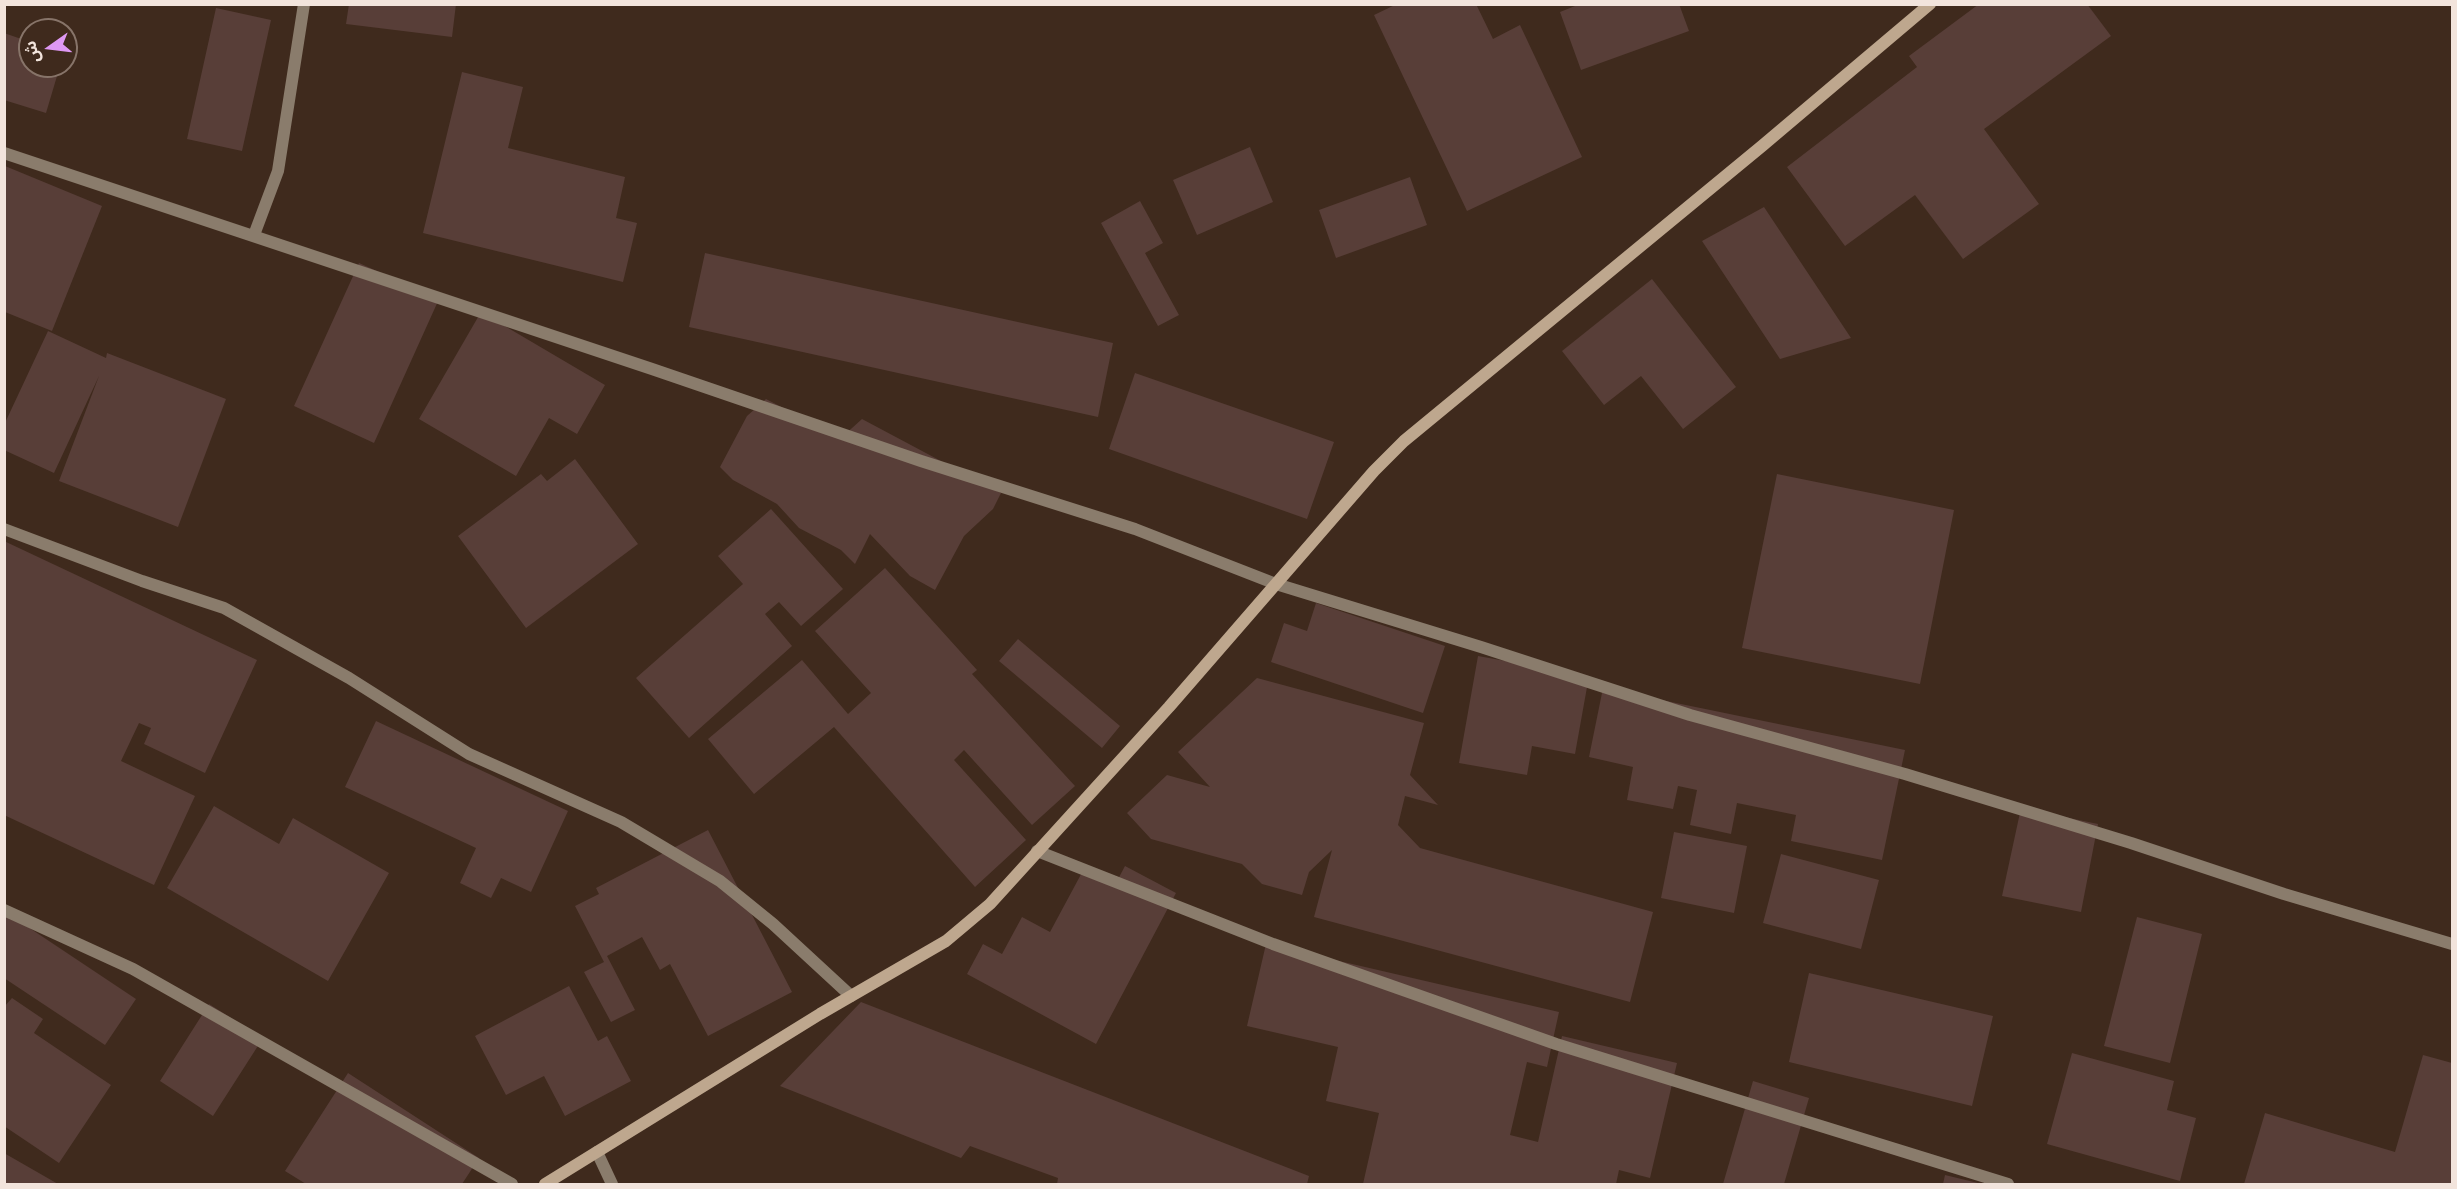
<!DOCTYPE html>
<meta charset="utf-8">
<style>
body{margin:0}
#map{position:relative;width:2457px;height:1189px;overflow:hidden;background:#3f2a1d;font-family:Poppins,"Noto Sans Arabic",sans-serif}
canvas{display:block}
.frame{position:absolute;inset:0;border:6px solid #f2e4dc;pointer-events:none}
.north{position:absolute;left:18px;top:18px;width:60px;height:60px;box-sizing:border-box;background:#3f2a1d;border:2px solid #877469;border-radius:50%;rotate:256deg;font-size:16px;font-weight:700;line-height:24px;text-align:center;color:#f2e4dc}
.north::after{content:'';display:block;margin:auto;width:21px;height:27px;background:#de98f3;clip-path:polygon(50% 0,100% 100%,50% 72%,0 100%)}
</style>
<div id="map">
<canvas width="2457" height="1189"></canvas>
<div class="frame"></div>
<div class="north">ش</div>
</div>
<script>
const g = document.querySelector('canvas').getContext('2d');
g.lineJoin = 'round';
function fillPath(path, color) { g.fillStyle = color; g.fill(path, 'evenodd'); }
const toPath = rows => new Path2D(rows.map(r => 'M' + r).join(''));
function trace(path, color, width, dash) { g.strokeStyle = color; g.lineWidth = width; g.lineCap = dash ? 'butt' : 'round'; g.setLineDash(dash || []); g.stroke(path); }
fillPath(toPath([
 [349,4,456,4,452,37,346,24],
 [1397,4,1476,4,1493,39,1520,25,1582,157,1467,211,1374,15],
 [1580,4,1679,4,1689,31,1581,70,1560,12],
 [1979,4,2087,4,2111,36,1984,129,2039,204,1963,259,1915,195,1845,246,1787,167,1917,67,1909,56],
 [216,8,271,20,242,151,187,139],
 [4,33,30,42,30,66,60,66,46,113,4,100],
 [462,72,523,87,508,148,625,177,616,218,637,223,623,282,423,233],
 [1250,147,1273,202,1197,235,1173,180],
 [5,166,102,206,52,331,5,312],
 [1410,177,1427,225,1336,258,1319,210],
 [1140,201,1163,243,1145,253,1179,315,1158,326,1101,223],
 [1764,207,1851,338,1780,359,1702,241],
 [705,253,1113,343,1098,417,689,327],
 [359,263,439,299,374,443,294,406],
 [1652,279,1736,387,1683,429,1641,376,1604,405,1562,351],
 [481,312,605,385,577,434,549,418,516,476,419,419],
 [48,331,106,358,107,353,226,399,178,527,59,481,99,376,54,473,4,450,4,425],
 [1135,373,1334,442,1307,519,1109,449],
 [766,399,841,438,862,419,1001,493,993,509,964,536,935,590,910,576,870,534,855,564,841,550,799,528,777,504,733,480,720,467,747,416],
 [575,459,638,544,526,628,458,536,541,474,547,481],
 [1777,474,1954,510,1920,684,1742,648],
 [771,509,843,589,801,626,779,602,765,614,792,646,689,738,636,678,743,584,718,556],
 [4,541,257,660,205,773,144,744,151,728,139,723,121,761,195,796,154,885,4,815],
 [885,568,977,670,972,674,1075,786,1032,825,964,750,954,760,1026,840,975,887,834,727,754,794,708,739,802,660,848,714,871,693,815,631],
 [1316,603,1445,646,1423,713,1271,662,1284,623,1307,631],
 [1018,639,1120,726,1102,748,999,661],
 [1478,656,1589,676,1575,754,1532,746,1527,775,1459,763],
 [1257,678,1424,723,1410,775,1438,805,1405,796,1398,825,1420,848,1653,912,1630,1002,1314,917,1332,850,1309,872,1302,895,1262,884,1242,864,1151,839,1127,813,1167,775,1210,787,1178,752],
 [1603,688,1905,750,1882,860,1791,841,1796,815,1737,803,1731,834,1690,825,1697,790,1678,786,1673,809,1627,800,1633,767,1589,757],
 [376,721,568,811,531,892,501,878,491,898,460,883,476,848,345,787],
 [214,806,279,844,293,818,389,873,328,981,167,888],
 [2021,808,2098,824,2081,912,2002,896],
 [708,830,792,992,708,1036,670,964,660,970,642,937,607,956,635,1010,611,1022,584,972,604,962,575,906,599,894,596,888],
 [1674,832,1747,846,1734,913,1661,898],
 [1781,854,1879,880,1861,949,1763,923],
 [1086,865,1117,881,1125,866,1176,893,1096,1044,967,974,983,944,1002,954,1022,917,1050,932],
 [4,911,136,999,105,1045,4,978],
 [2137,917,2202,934,2170,1063,2104,1046],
 [1266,944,1559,1012,1547,1067,1527,1062,1510,1135,1538,1142,1562,1036,1677,1063,1650,1178,1619,1170,1616,1184,1363,1184,1379,1113,1326,1101,1338,1047,1247,1026],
 [1809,973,1993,1016,1972,1106,1789,1062],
 [569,986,598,1041,607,1036,631,1081,565,1116,544,1076,506,1095,475,1036],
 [12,998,43,1019,34,1033,111,1085,59,1163,4,1126,4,1007],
 [861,1002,1309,1176,1307,1184,1057,1184,1058,1178,970,1146,961,1158,780,1086],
 [209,1004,263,1038,213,1116,160,1081],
 [2072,1053,2174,1081,2167,1110,2196,1118,2180,1181,2047,1144],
 [2423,1055,2452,1063,2452,1184,2244,1184,2265,1113,2395,1152],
 [348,1073,479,1158,462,1184,306,1184,285,1171],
 [1753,1081,1809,1098,1784,1184,1723,1184],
 [4,1153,58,1184,4,1184],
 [1945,1175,1982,1184,1943,1184]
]), '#583e38');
trace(toPath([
 [4,153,652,369,921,461,1135,529,1276,584,1481,647,1690,715,1905,774,2131,843,2284,894,2452,944],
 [254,235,278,171,304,4],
 [4,529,142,581,224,608,349,678,469,754,621,822,720,881,773,924,851,996],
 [1037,851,1273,944,1556,1044,2008,1184],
 [4,910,133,969,512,1184],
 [597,1152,612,1184]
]), '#8a7c6c', 12);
trace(toPath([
 [545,1184,820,1014,946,941,990,904,1169,707,1374,471,1404,441,1762,146,1930,4]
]), '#bea78e', 12);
</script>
